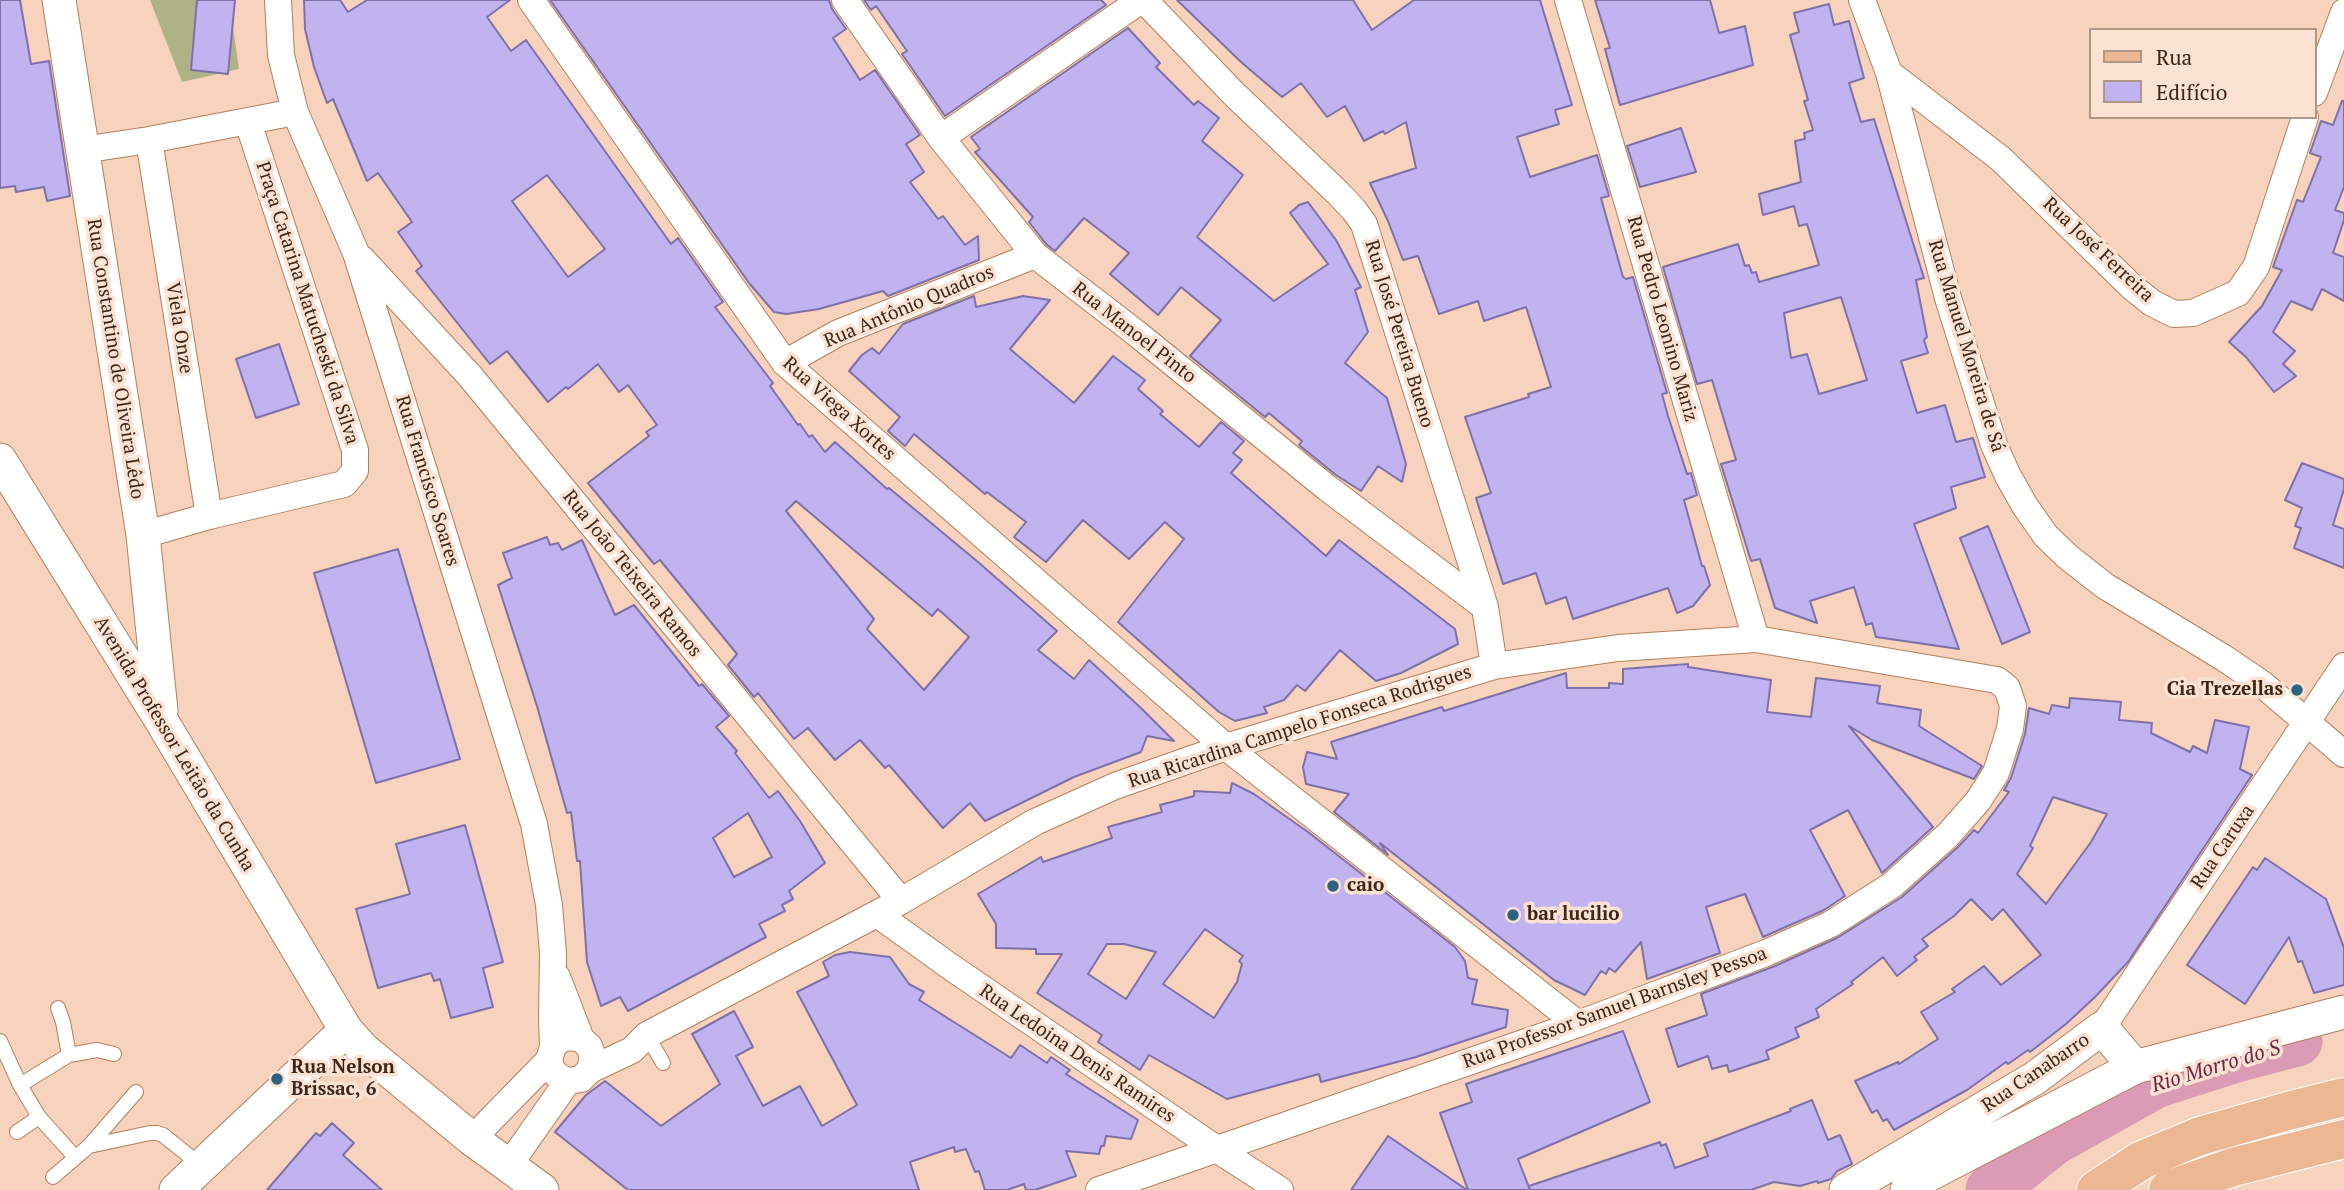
<!DOCTYPE html>
<meta charset="utf-8">
<style>
body{margin:0}
#map{position:relative;width:2344px;height:1190px;overflow:hidden;background:#f7d2bc;font-family:"PT Serif",serif}
canvas{display:block}
.legend{position:absolute;left:2089px;top:28px;width:228px;height:91px;box-sizing:border-box;background:#fbe2d3;border:2px solid #af9788;margin:0;padding:9px 12px;list-style:none;font-size:21px;color:#3e2718}
.legend li{display:flex;align-items:center;gap:14px;height:35px}
.legend b{width:35px;border:2px solid #af9788}
</style>
<div id="map">
<canvas width="2344" height="1190"></canvas>
<ul class="legend">
<li><b style="height:9px;background:#ebb893"></b>Rua</li>
<li><b style="height:19px;background:#c0b3f0"></b>Edifício</li>
</ul>
</div>
<script>
const g = document.querySelector('canvas').getContext('2d');
g.lineJoin = 'round';
function fillPath(path, color) { g.fillStyle = color; g.fill(path, 'evenodd'); }
const toPath = rows => new Path2D(rows.map(r => 'M' + r).join(''));
function trace(path, color, width, dash) { g.strokeStyle = color; g.lineWidth = width; g.lineCap = dash ? 'butt' : 'round'; g.setLineDash(dash || []); g.stroke(path); }
function drawText(font, color, halo, rows, align = 'center') {
  g.font = font + ' "PT Serif",serif'; g.lineWidth = 7; g.setLineDash([]); g.textBaseline = 'middle'; g.strokeStyle = halo; g.fillStyle = color; for (const [text, x, y, turn = 0] of rows) {
    g.save(); g.translate(x, y); g.rotate((+turn || 0) * Math.PI / 180); g.textAlign = isNaN(turn) ? turn : align; if (halo) g.strokeText(text, 0, 0); g.fillText(text, 0, 0); g.restore();
  }
}
fillPath(toPath([
 [150,0,232,0,232,20,239,69,182,82]
]), '#adb385');
trace(toPath([
 [1991,1190,2053,1140,2155,1083,2239,1056,2297,1041]
]), '#dc9bb5', 51);
const building = toPath([
 [0,0,20,0,31,64,49,61,70,196,47,201,44,187,16,192,15,186,0,188,0,0],
 [197,0,235,0,228,74,191,70,197,0],
 [304,0,340,0,348,12,367,0,510,0,487,17,511,51,526,40,671,244,678,238,723,302,715,307,773,383,770,386,798,425,800,424,809,437,812,435,825,452,835,442,887,489,889,488,978,562,1057,631,1038,650,1074,679,1089,660,1141,708,1174,741,1147,736,1141,752,1074,777,985,821,970,803,943,828,889,765,885,768,860,740,835,760,808,728,794,739,758,693,754,697,728,665,737,654,660,560,654,564,588,483,649,436,646,432,657,425,628,385,619,392,598,364,568,389,566,387,548,402,507,351,490,364,416,271,422,266,398,232,412,222,378,173,367,181,333,99,327,103,314,67,305,29,304,0],
 [547,175,605,249,568,277,512,201,547,175],
 [796,501,932,616,938,609,969,637,924,690,867,629,874,619,786,511,796,501],
 [550,0,829,0,832,9,846,29,833,38,860,80,875,70,920,135,906,144,924,172,910,182,938,219,943,216,965,245,978,236,979,260,888,296,883,291,819,309,786,314,774,312,749,283,550,0],
 [864,0,1101,0,1106,5,945,116,902,54,907,51,876,6,871,10,864,0],
 [1177,0,1353,0,1372,30,1414,0,1540,0,1572,105,1555,110,1559,124,1517,137,1530,177,1597,155,1609,196,1601,198,1623,277,1626,279,1633,277,1667,393,1662,394,1668,416,1687,474,1691,473,1697,495,1684,500,1702,566,1704,566,1710,585,1693,606,1677,613,1668,588,1573,619,1566,597,1546,604,1536,573,1503,584,1476,498,1491,493,1465,417,1529,397,1528,394,1551,387,1526,307,1484,321,1478,301,1439,314,1418,256,1403,260,1388,221,1370,183,1416,168,1406,122,1385,134,1383,131,1364,141,1345,106,1327,117,1301,83,1282,97,1241,62,1177,0],
 [1595,0,1710,0,1719,33,1745,26,1753,65,1620,105,1605,49,1610,48,1595,0],
 [1829,4,1834,25,1849,21,1864,78,1849,83,1861,122,1874,119,1924,278,1916,280,1927,337,1924,340,1928,353,1901,361,1917,413,1945,405,1956,442,1973,438,1985,477,1951,487,1956,508,1914,524,1959,649,1876,637,1872,623,1866,625,1854,587,1810,601,1817,623,1775,608,1760,559,1751,561,1721,464,1736,460,1712,380,1697,384,1663,267,1738,244,1745,266,1749,265,1752,273,1756,272,1759,282,1819,265,1807,224,1799,226,1794,206,1763,215,1759,194,1801,182,1795,141,1805,139,1804,133,1813,130,1804,101,1808,100,1790,35,1799,32,1794,13,1829,4],
 [1841,297,1867,380,1819,394,1807,354,1791,358,1784,313,1841,297],
 [1128,28,1160,63,1156,67,1194,105,1198,101,1219,118,1202,141,1243,175,1197,237,1274,301,1328,264,1290,213,1299,205,1308,202,1336,240,1361,287,1355,290,1368,332,1345,363,1387,398,1406,464,1402,482,1378,466,1361,491,1336,475,1299,445,1302,441,1269,413,1265,417,1190,356,1221,320,1181,287,1158,315,1110,274,1129,253,1084,218,1055,251,1046,244,1029,222,1033,217,975,152,980,149,971,137,1128,28],
 [2342,101,2344,101,2344,187,2335,210,2344,213,2344,220,2333,253,2344,257,2344,301,2322,289,2312,310,2291,301,2273,332,2295,351,2283,364,2296,376,2274,392,2246,357,2229,342,2262,306,2282,270,2273,267,2297,200,2303,202,2321,157,2310,153,2321,121,2333,125,2342,101],
 [1681,128,1696,172,1640,187,1627,146,1681,128],
 [974,296,976,307,1023,296,1050,300,1010,349,1074,403,1113,356,1145,380,1138,389,1163,411,1160,414,1199,447,1221,422,1244,441,1233,453,1242,460,1231,473,1326,556,1339,540,1455,629,1458,644,1401,673,1376,681,1340,650,1305,691,1297,685,1284,700,1264,707,1267,713,1235,721,1219,712,1118,622,1184,539,1165,522,1129,559,1083,520,1046,562,1014,537,1026,522,987,492,985,494,914,434,905,446,888,431,900,417,849,371,862,355,872,348,879,354,903,324,974,296],
 [279,344,299,404,256,418,236,359,279,344],
 [2302,463,2344,479,2344,489,2333,525,2344,529,2344,568,2294,548,2301,528,2295,526,2302,508,2285,500,2302,463],
 [1988,526,2030,632,2002,644,1960,538,1988,526],
 [547,537,550,545,558,543,562,550,582,540,615,615,634,605,699,686,702,684,729,716,716,727,737,751,735,753,769,798,778,791,800,821,825,863,789,891,793,899,782,905,785,911,759,924,766,937,628,1011,620,997,601,1006,587,962,580,861,577,861,571,812,567,813,537,706,498,585,512,578,503,553,547,537],
 [748,813,772,857,734,877,713,838,748,813],
 [398,549,460,759,376,783,314,573,398,549],
 [1688,664,1688,667,1771,680,1767,712,1811,717,1816,678,1880,686,1877,703,1921,710,1919,726,1982,766,1974,779,1872,740,1849,726,1933,827,1882,873,1848,810,1810,830,1845,896,1824,910,1763,937,1745,894,1706,907,1720,953,1647,979,1641,942,1615,972,1609,968,1606,974,1601,971,1585,995,1554,980,1380,843,1388,855,1334,812,1349,794,1306,784,1303,767,1307,752,1337,759,1331,742,1442,707,1444,711,1566,673,1567,688,1609,688,1609,683,1623,684,1623,669,1688,664],
 [2070,698,2121,702,2119,720,2152,723,2151,733,2190,752,2193,746,2207,753,2215,720,2249,727,2240,769,2252,775,2128,962,2095,997,2066,1024,2030,1052,2028,1050,2008,1064,2006,1062,1967,1090,1894,1130,1887,1119,1883,1121,1877,1110,1872,1113,1855,1081,1898,1062,1899,1064,1938,1039,1921,1012,1955,992,1952,989,1984,966,2001,985,2041,955,2003,909,1992,920,1971,899,1954,916,1922,939,1928,946,1914,957,1917,960,1897,976,1883,957,1851,982,1853,984,1816,1009,1819,1017,1795,1028,1799,1037,1766,1051,1769,1059,1729,1072,1727,1065,1712,1069,1708,1056,1678,1067,1666,1029,1707,1015,1701,994,1775,966,1837,938,1902,897,1958,847,1974,830,1978,833,2009,792,2004,790,2011,778,2025,734,2029,708,2049,714,2052,705,2069,708,2070,698],
 [2053,797,2107,814,2091,842,2046,904,2017,874,2033,848,2030,846,2053,797],
 [1232,783,1254,794,1308,832,1455,947,1465,961,1468,978,1477,980,1472,1004,1508,1010,1506,1027,1416,1057,1321,1082,1319,1074,1227,1099,1149,1055,1140,1070,1098,1042,1102,1035,1037,993,1062,954,1036,954,1036,949,996,948,996,924,978,894,1041,857,1043,862,1112,838,1108,827,1162,812,1160,805,1194,796,1194,791,1230,793,1232,783],
 [1205,929,1243,956,1239,961,1242,964,1237,982,1214,1018,1163,984,1205,929],
 [1107,944,1124,944,1156,952,1126,999,1088,974,1107,944],
 [465,825,503,962,483,968,493,1007,451,1018,440,979,434,981,431,973,378,988,356,909,410,894,396,844,465,825],
 [2265,858,2326,899,2344,948,2344,985,2314,993,2302,961,2298,962,2289,937,2245,1004,2187,965,2253,867,2257,870,2265,858],
 [850,952,890,957,909,984,924,992,919,1000,1011,1058,1020,1045,1047,1063,1051,1057,1070,1070,1066,1074,1138,1120,1131,1139,1106,1136,1104,1146,1101,1146,1099,1154,1066,1151,1076,1176,1035,1190,1026,1190,1024,1184,1007,1190,985,1190,979,1171,975,1172,966,1149,955,1152,954,1147,910,1162,919,1190,628,1190,555,1132,586,1095,605,1081,661,1126,720,1084,692,1034,734,1011,753,1047,736,1056,763,1106,800,1086,822,1126,857,1105,797,992,829,976,823,962,835,955,850,952],
 [1623,1031,1650,1102,1518,1159,1530,1190,1468,1190,1440,1113,1472,1102,1466,1084,1623,1031],
 [1812,1100,1828,1140,1840,1135,1852,1164,1837,1171,1831,1179,1818,1183,1817,1181,1800,1186,1774,1182,1751,1190,1530,1190,1529,1186,1660,1142,1661,1146,1666,1144,1675,1168,1708,1156,1704,1144,1791,1111,1790,1109,1812,1100],
 [332,1123,354,1143,343,1155,382,1190,267,1190,316,1133,320,1136,332,1123],
 [1388,1136,1467,1190,1351,1190,1388,1136]
]);
fillPath(building, '#c0b3f0');
trace(building, '#7e71aa', 2);
const service = toPath([
 [58,1008,63,1022,69,1055],
 [647,1035,663,1063],
 [0,1041,20,1085,39,1117,75,1157],
 [20,1085,69,1055,97,1050,114,1054],
 [17,1132,39,1117],
 [89,1146,150,1133,157,1133,163,1135,203,1167],
 [53,1177,89,1146,136,1092]
]);
const minor = toPath([
 [278,0,281,55,295,112,356,253,534,824,549,905,553,953,552,1019,553,1046,549,1060,552,1070,559,1077,568,1081,581,1079,590,1070,593,1057,589,1046,581,1039,571,1037,561,1039,553,1046],
 [531,0,785,363,1226,747,1578,1024],
 [845,0,941,138,1035,255,1136,333,1326,487,1485,607],
 [1144,0,1233,93,1338,193,1354,210,1364,224,1485,607,1494,666],
 [1568,0,1756,639],
 [1862,0,1889,73,1948,298,1994,445,2008,476,2025,506,2046,536,2068,557,2105,586,2224,658,2261,683,2344,754],
 [1889,73,2001,159,2132,287,2152,303,2174,314,2193,313,2238,293,2256,267,2305,117],
 [2314,93,2344,12],
 [941,138,1141,0],
 [149,140,209,516],
 [82,150,149,140,295,112],
 [362,259,470,376,901,901],
 [785,363,838,333,1035,255],
 [143,535,209,516,344,484,355,471,355,450,248,122],
 [877,914,948,965,1218,1150,1280,1190],
 [557,977,581,1039],
 [2102,1028,2344,666],
 [590,1070,632,1050,647,1035,901,901,1035,822,1115,786,1226,747,1494,666,1618,648,1756,639,1997,680,2007,688,2013,706,2010,729,1996,773,1978,801,1948,835,1892,885,1831,924,1766,953,1578,1024,1099,1190],
 [472,1139,549,1060],
 [509,1165,568,1081]
]);
const tertiary = toPath([
 [59,0,143,535,161,711],
 [0,460,161,720,346,1030,363,1049,472,1139,542,1190],
 [176,1190,346,1030],
 [1846,1190,2035,1078,2102,1028,2135,1067],
 [1907,1190,1928,1175,2135,1067,2344,1012]
]);
const primary = toPath([
 [2096,1190,2142,1160,2200,1136,2288,1111,2344,1097],
 [2168,1190,2233,1167,2344,1139]
]);
trace(service, '#b57e59', 16);
trace(minor, '#b57e59', 28);
trace(tertiary, '#b57e59', 35);
trace(primary, '#fff', 40);
trace(service, '#fff', 14);
trace(minor, '#fff', 26);
trace(tertiary, '#fff', 33);
trace(primary, '#ebb893', 38);
for (const [x, y, r, color] of [
 [2297,690,7,"#2e637f"],
 [1333,886,7,"#2e637f"],
 [1513,915,7,"#2e637f"],
 [277,1079,7,"#2e637f"]
]) { const dot = new Path2D(); dot.arc(x, y, r, 0, 2 * Math.PI); g.fillStyle = color; g.fill(dot); trace(dot, '#fbe2d3', 2.5); }
drawText('19px', '#3e2718', '#fbe2d3', [
 ["Rua José Ferreira",2098,250,43],
 ["Praça Catarina Matucheski da Silva",307,303,72],
 ["Rua Antônio Quadros",909,307,-23],
 ["Rua Pedro Leonino Mariz",1662,319,74],
 ["Viela Onze",179,328,81],
 ["Rua Manoel Pinto",1134,333,38],
 ["Rua José Pereira Bueno",1399,334,73],
 ["Rua Manuel Moreira de Sá",1966,346,73],
 ["Rua Constantino de Oliveira Lêdo",115,359,81],
 ["Rua Viega Xortes",839,409,42],
 ["Rua Francisco Soares",427,481,73],
 ["Rua João Teixeira Ramos",632,574,51],
 ["Rua Ricardina Campelo Fonseca Rodrigues",1300,727,-18],
 ["Avenida Professor Leitão da Cunha",174,744,59],
 ["Rua Caruxa",2223,847,-56],
 ["Rua Professor Samuel Barnsley Pessoa",1615,1008,-20],
 ["Rua Ledoina Denis Ramires",1077,1054,34],
 ["Rua Canabarro",2036,1073,-34]
]);
drawText('bold 19px', '#3e2718', '#fbe2d3', [
 ["Cia Trezellas",2283,690,"right"],
 ["caio",1347,886],
 ["bar lucilio",1527,915],
 ["Rua Nelson",291,1068],
 ["Brissac, 6",291,1090]
], 'left');
drawText('italic 21px', '#712549', '#fbe2d3', [
 ["Rio Morro do S",2216,1067,-17]
]);
</script>
